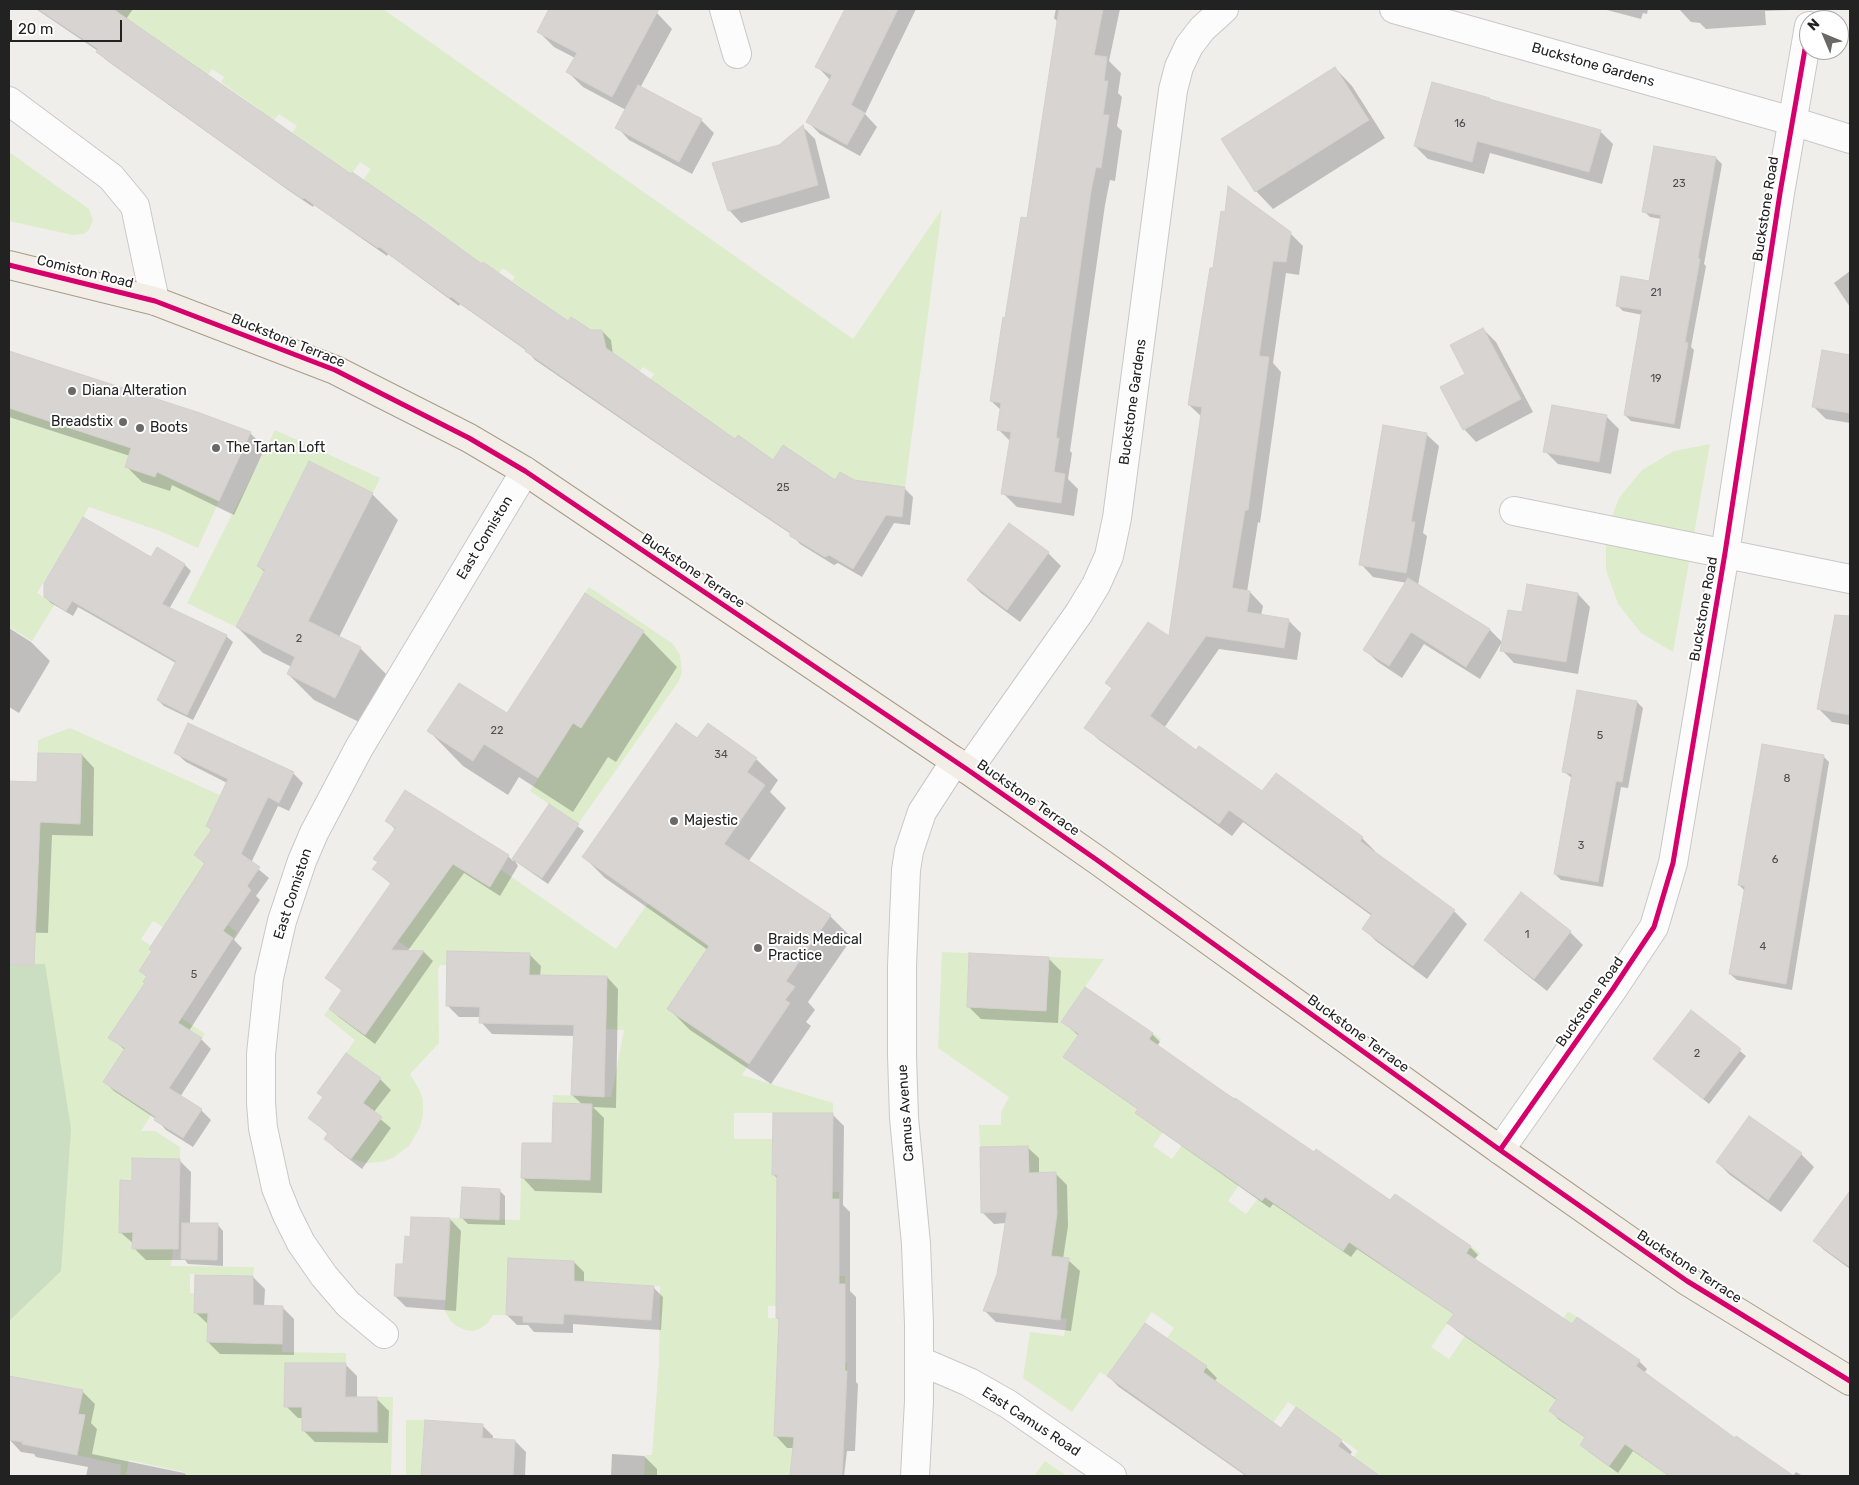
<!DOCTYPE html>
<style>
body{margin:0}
#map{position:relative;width:1859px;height:1485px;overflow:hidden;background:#f0eeeb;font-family:Rubik,sans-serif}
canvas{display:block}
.frame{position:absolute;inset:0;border:10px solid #222;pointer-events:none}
.north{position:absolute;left:1799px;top:10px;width:50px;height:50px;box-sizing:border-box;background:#fff;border:1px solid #a7a7a7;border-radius:50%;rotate:315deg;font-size:14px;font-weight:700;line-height:20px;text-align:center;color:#222}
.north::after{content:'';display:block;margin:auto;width:18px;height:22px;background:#6a6968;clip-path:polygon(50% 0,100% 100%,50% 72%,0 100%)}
.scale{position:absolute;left:10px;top:20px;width:112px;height:22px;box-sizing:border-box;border:2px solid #222;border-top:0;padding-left:6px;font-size:15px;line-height:18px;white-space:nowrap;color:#222;-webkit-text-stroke:4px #fff;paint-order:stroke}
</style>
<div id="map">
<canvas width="1859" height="1485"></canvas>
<div class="frame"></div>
<div class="north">N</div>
<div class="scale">20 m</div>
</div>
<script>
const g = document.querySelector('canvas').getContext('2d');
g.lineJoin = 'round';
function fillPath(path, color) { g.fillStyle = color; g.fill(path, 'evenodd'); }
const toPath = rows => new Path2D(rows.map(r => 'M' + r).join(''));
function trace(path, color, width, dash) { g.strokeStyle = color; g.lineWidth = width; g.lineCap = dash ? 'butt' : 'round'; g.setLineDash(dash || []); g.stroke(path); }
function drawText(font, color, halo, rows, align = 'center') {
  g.font = font + ' Rubik,sans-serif'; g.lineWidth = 4; g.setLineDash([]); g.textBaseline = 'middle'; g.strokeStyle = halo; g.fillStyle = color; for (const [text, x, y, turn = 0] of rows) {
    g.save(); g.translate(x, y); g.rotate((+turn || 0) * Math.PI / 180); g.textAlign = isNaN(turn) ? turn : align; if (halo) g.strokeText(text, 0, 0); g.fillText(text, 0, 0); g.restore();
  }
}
fillPath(toPath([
 [119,9,383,9,853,339,942,209,905,487,886,485,828,492,783,445,745,502,737,497,763,459,650,380,654,374,643,367,626,390,602,346,604,340,602,334,589,332,571,317,567,322,526,349,523,347,550,308,512,281,515,277,503,268,499,273,483,262,455,302,450,298,477,260,428,224,385,253,378,248,404,209,363,180,371,169,360,162,325,211,312,202,310,204,303,199,331,160,292,133,297,126,279,114,274,120,265,115,238,154,233,150,260,110,221,82,224,77,212,69,182,114,167,104,168,102,162,98,187,60,138,26,126,41,98,49,93,46],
 [9,152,89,209,93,220,89,230,84,234,73,235,9,221],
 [9,408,131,448,126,467,155,477,162,458,219,501,198,548,160,531,89,507,37,593,55,604,32,641,9,627],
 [275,430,380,478,373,493,309,461,257,566,265,570,236,627,187,603],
 [1710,444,1673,652,1641,633,1618,604,1606,570,1606,533,1619,498,1642,470,1674,451],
 [589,587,673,644,680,655,682,672,679,681,578,824,530,791,573,723,581,728,644,632,585,593],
 [70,728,220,795,206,826,246,844,241,854,209,833,194,855,209,865,191,892,231,920,228,925,237,932,233,938,179,902,163,927,153,921,141,939,151,946,149,948,152,951,139,971,147,977,144,982,175,1003,170,1010,205,1034,202,1038,137,995,109,1038,125,1048,103,1082,152,1114,141,1131,155,1131,180,1147,180,1159,132,1158,132,1181,120,1181,119,1232,133,1232,133,1249,173,1249,171,1266,254,1267,253,1276,190,1274,190,1293,195,1293,194,1313,208,1313,207,1342,282,1344,282,1352,346,1353,346,1363,302,1363,302,1431,379,1432,377,1397,393,1397,391,1476,184,1476,184,1472,129,1460,126,1476,120,1476,121,1465,77,1455,85,1415,78,1414,82,1390,12,1377,9,1391,9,1256,10,1319,45,964,9,964,9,920,36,920,39,847,9,845,9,822,80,823,82,754,38,753,38,740],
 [395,827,489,887,500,869,616,949,648,903,712,861,749,1064,742,1075,833,1103,833,1113,734,1113,734,1139,772,1139,772,1174,802,1175,802,1192,839,1192,839,1199,777,1199,776,1259,806,1276,845,1276,845,1284,782,1284,781,1306,768,1306,768,1318,781,1318,845,1363,847,1363,847,1371,777,1368,774,1436,844,1440,843,1454,793,1452,790,1476,644,1476,645,1455,652,1455,659,1362,660,1286,619,1284,616,1318,564,1314,573,1287,574,1261,544,1260,543,1274,507,1273,506,1315,493,1315,488,1323,481,1328,473,1331,465,1330,456,1326,450,1320,445,1311,445,1300,451,1218,520,1220,521,1178,590,1180,592,1105,553,1103,553,1095,611,1097,624,1030,606,1029,607,976,550,975,548,1022,527,1024,529,953,462,966,440,965,438,969,439,1043,410,1074,420,1091,423,1100,423,1113,420,1127,409,1146,393,1158,381,1162,366,1163,351,1159,381,1117,363,1103,381,1078,346,1053,355,1040,324,1015,329,1009,365,1035,420,956,365,919,371,911,403,934,445,875,390,835],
 [942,952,969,953,967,1007,1046,1011,1049,957,1104,959,1061,1022,1079,1034,1063,1057,1153,1033,1161,1039,1137,1074,1163,1132,1153,1146,1172,1159,1182,1145,1187,1148,1226,1093,1234,1098,1213,1128,1239,1185,1228,1201,1246,1214,1301,1143,1343,1250,1382,1194,1390,1200,1383,1242,1409,1203,1417,1209,1380,1264,1434,1300,1471,1246,1480,1253,1475,1259,1486,1267,1431,1347,1449,1359,1465,1336,1563,1319,1568,1311,1577,1317,1536,1376,1561,1394,1549,1412,1570,1426,1617,1393,1580,1444,1609,1466,1625,1444,1667,1474,1710,1433,1680,1476,1380,1476,1359,1461,1349,1476,1340,1476,1358,1451,1288,1402,1256,1447,1215,1382,1182,1430,1169,1420,1207,1366,1167,1338,1174,1328,1152,1312,1107,1376,1100,1372,1072,1412,1023,1378,1030,1332,1064,1336,1067,1319,1060,1318,1069,1259,1051,1256,1052,1247,1002,1248,1004,1233,1010,1235,1056,1172,1029,1173,1028,1146,980,1147,979,1125,1001,1125,1001,1112,1009,1097,938,1048],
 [406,1420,425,1420,421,1476,406,1476],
 [1045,1461,1067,1476,1034,1476]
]), '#ddeccb');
fillPath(toPath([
 [9,964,45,964,71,1129,61,1271,10,1320]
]), '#cbdec1');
fillPath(toPath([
 [36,9,133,9,126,19,482,265,568,322,591,332,602,331,611,340,613,355,736,441,774,462,836,482,853,482,905,489,913,497,910,525,894,523,862,577,838,563,834,565,800,544,791,534,697,471,535,360,527,351,460,304,459,306,388,254,387,256,314,205,313,207,288,190,106,60,98,51],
 [550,9,648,9,657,13,672,29,640,88,701,120,714,133,692,174,629,140,617,127,626,110,583,87,568,72,575,58,554,47,538,31],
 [846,9,916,9,865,114,877,127,860,156,820,134,807,121,830,80,817,66],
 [1056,9,1120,9,1109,61,1121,73,1118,93,1122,97,1117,126,1122,131,1115,181,1110,180,1105,205,1070,451,1072,453,1068,479,1078,489,1074,516,1017,507,1003,493,1011,442,998,429,1001,410,991,401,1006,319,1029,220,1058,22,1054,18],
 [1603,9,1648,9,1647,14,1643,13,1641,19],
 [1679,9,1790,9,1790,10,1765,11,1766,25,1706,29,1700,23,1691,22],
 [1335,68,1352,86,1385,138,1273,209,1256,191],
 [1433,83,1600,131,1613,144,1602,184,1490,153,1484,174,1428,159,1415,146],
 [803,127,815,139,830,198,741,223,729,210,780,146],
 [1716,158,1722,164,1704,264,1706,266,1691,347,1694,350,1680,429,1631,421,1625,415,1643,315,1623,311,1617,305,1650,282,1661,219,1650,217,1644,211],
 [1290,233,1303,246,1299,275,1286,273,1273,363,1281,372,1260,523,1258,522,1247,592,1250,592,1263,606,1261,616,1288,620,1301,633,1297,660,1219,649,1164,728,1196,751,1263,793,1362,838,1375,851,1374,852,1454,911,1467,924,1427,979,1376,941,1363,928,1372,916,1243,822,1232,836,1099,740,1086,727,1113,689,1107,683,1170,638,1202,417,1189,405,1214,270],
 [1850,271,1850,307,1834,283],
 [1483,329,1496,342,1533,412,1476,442,1464,429,1467,375],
 [9,352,199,414,250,433,265,448,234,515,172,485,170,491,142,482,127,467,130,456,9,417],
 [1823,352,1850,357,1850,423,1826,419,1813,406],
 [1606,416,1619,429,1611,474,1558,464,1545,451],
 [1426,434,1439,446,1423,533,1427,536,1418,585,1490,630,1502,642,1480,679,1424,644,1402,678,1378,662,1365,650,1407,583,1373,577,1361,564],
 [372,494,398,520,339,637,360,648,386,674,361,723,314,700,288,674,292,667,263,653,237,627,265,572,258,566],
 [157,549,185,565,191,571,169,609,226,636,233,642,193,720,164,706,158,700,176,663,78,607,73,616,51,603,45,597,151,559],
 [1048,553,1061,566,1020,622,981,593,968,580],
 [1578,594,1590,607,1578,674,1514,663,1502,650,1523,614],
 [9,628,31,642,50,661,19,713,9,707],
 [643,632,677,667,616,762,608,757,573,812,519,777,508,795,463,766,429,731,507,715],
 [1830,646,1850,649,1850,725,1832,722,1819,709],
 [1637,702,1643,708,1628,788,1621,787,1603,887,1561,880,1555,874,1572,778,1563,771],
 [698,740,756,759,778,780,770,792,786,808,748,862,830,916,852,938,808,1002,815,1010,806,1022,811,1026,771,1084,690,1030,669,1009,708,950,605,878,584,857],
 [176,753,293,773,303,783,289,811,278,806,251,863,269,878,256,896,260,900,234,940,242,948,189,1031,201,1039,211,1049,180,1097,201,1110,211,1120,193,1147,166,1130,156,1119,114,1091,104,1081,125,1050,110,1037,146,983,148,978,140,971,205,864,196,855,212,831,207,825,227,783,186,762],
 [82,755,94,768,93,836,52,835,48,933,9,932,9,782,38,783],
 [1823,756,1829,762,1792,990,1737,980,1730,974,1745,891,1739,885],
 [550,806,584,831,548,884,515,861,518,866,500,896,464,873,407,952,424,952,433,961,375,1044,340,1018,330,1009,343,992,327,977,392,885,374,869,396,830,387,821,508,856,513,861],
 [1570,932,1583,945,1547,991,1498,952,1486,939],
 [529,954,541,966,540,976,607,977,618,989,616,1108,593,1107,604,1118,602,1193,535,1191,523,1178,553,1145,583,1105,572,1095,575,1036,492,1034,481,1022,481,1017,459,1017,447,1005],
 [1048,958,1061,971,1058,1023,981,1019,968,1006],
 [1692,1012,1746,1056,1709,1104,1654,1059],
 [1063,1022,1152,1034,1160,1042,1157,1046,1314,1154,1391,1201,1395,1195,1470,1247,1478,1255,1474,1260,1572,1326,1577,1319,1639,1361,1647,1369,1644,1373,1735,1440,1737,1438,1792,1476,1669,1476,1633,1451,1618,1473,1589,1452,1582,1444,1586,1438,1558,1419,1551,1411,1558,1401,1457,1331,1449,1323,1455,1315,1357,1249,1351,1257,1273,1204,1270,1208,1267,1206,1145,1120,1137,1113,1139,1110,1073,1064,1065,1057,1079,1036],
 [346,1055,380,1079,391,1090,373,1113,391,1128,362,1169,336,1149,326,1138,329,1135,310,1118,324,1098,318,1093],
 [832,1114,844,1126,843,1205,850,1212,850,1291,856,1297,856,1382,858,1384,855,1451,847,1451,844,1476,791,1476,794,1448,787,1448,776,1436,781,1321,777,1318,778,1179,773,1174],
 [1027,1147,1039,1158,1039,1174,1055,1173,1067,1185,1068,1226,1063,1259,1068,1260,1080,1271,1071,1331,996,1322,985,1311,999,1275,1006,1223,994,1224,982,1212],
 [1801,1154,1814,1167,1781,1212,1730,1175,1717,1162],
 [179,1160,191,1172,190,1224,217,1224,223,1231,223,1266,188,1264,185,1260,146,1260,134,1248,134,1244,120,1232,133,1182],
 [499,1190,505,1196,505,1225,468,1224,462,1218],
 [1850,1192,1850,1269,1824,1250,1815,1241],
 [450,1219,461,1231,456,1311,406,1307,395,1296,411,1238],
 [574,1262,584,1272,584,1283,653,1287,663,1297,661,1330,573,1324,573,1333,534,1332,528,1325,517,1325,507,1315],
 [253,1277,265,1289,264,1307,282,1307,294,1319,294,1355,220,1354,208,1342,209,1325,196,1313],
 [345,1364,357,1376,357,1398,377,1399,389,1411,388,1443,315,1442,303,1430,303,1418,298,1418,286,1406],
 [1206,1367,1217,1378,1214,1382,1281,1430,1296,1409,1341,1441,1352,1452,1349,1456,1378,1476,1246,1476,1119,1387,1108,1376],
 [13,1378,82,1391,95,1404,91,1423,97,1429,92,1454,184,1473,187,1476,86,1476,88,1467,36,1457,34,1454,21,1452,9,1439,11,1427,9,1425,9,1397],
 [426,1421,482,1425,493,1436,493,1440,515,1441,526,1452,525,1476,423,1476],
 [612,1454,644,1456,657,1469,657,1476,611,1476],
 [1796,1472,1803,1476,1793,1476]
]), '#0003');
const building = toPath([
 [38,9,113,9,351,174,352,172,427,224,482,264,483,262,568,321,571,317,591,330,602,330,606,348,735,439,738,435,773,460,783,445,835,480,840,472,854,480,905,487,902,517,886,515,853,569,829,555,825,557,790,536,790,532,687,463,525,351,526,349,451,297,450,298,379,247,378,248,304,198,303,199,278,182,96,52,98,49,38,9],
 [549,9,659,9,612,97,566,72,577,53,537,32,549,9],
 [845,9,898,9,851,105,865,113,847,145,806,122,832,75,815,67,845,9],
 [1059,9,1103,9,1094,55,1107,57,1104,81,1108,81,1103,115,1109,115,1101,168,1096,167,1091,191,1056,438,1059,438,1054,472,1065,474,1061,503,1001,494,1011,432,997,430,1001,403,990,401,1003,317,1005,318,1021,217,1027,218,1059,9],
 [1335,67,1369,120,1255,192,1221,139,1335,67],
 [1432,82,1490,98,1489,99,1601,130,1589,172,1477,141,1472,162,1414,146,1432,82],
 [638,85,702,119,679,162,615,128,638,85],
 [803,125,818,185,728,211,712,163,779,145,803,125],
 [1654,146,1716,157,1698,258,1700,259,1685,342,1688,343,1674,424,1624,415,1642,310,1616,306,1621,276,1649,281,1661,215,1642,212,1654,146],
 [1228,186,1291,232,1286,262,1273,261,1259,356,1269,357,1248,510,1245,510,1232,588,1250,591,1247,612,1289,619,1284,648,1206,636,1150,716,1196,750,1199,746,1262,791,1276,773,1363,837,1360,841,1455,910,1413,966,1362,929,1372,914,1276,844,1229,810,1219,824,1084,728,1112,688,1105,683,1148,622,1169,636,1202,407,1188,405,1210,268,1213,268,1221,211,1225,212,1228,186],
 [1483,328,1521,399,1463,430,1440,387,1465,374,1450,345,1483,328],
 [1822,350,1850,355,1850,413,1812,407,1822,350],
 [9,351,200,413,251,432,219,501,157,472,155,477,125,467,131,448,9,408,9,351],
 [1552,405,1607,415,1599,462,1543,452,1552,405],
 [1383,425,1427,433,1411,522,1415,522,1406,573,1359,565,1383,425],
 [309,461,373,493,308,621,361,647,335,698,287,674,295,657,236,627,265,570,257,566,309,461],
 [83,517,151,557,157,547,185,564,162,604,227,635,187,715,157,700,176,661,72,601,66,611,44,597,44,583,83,517],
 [1009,523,1049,552,1007,610,967,580,1009,523],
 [1408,578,1490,629,1466,667,1411,632,1389,666,1363,650,1408,578],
 [1527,584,1578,593,1566,662,1500,651,1508,610,1522,612,1527,584],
 [585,593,644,631,581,728,573,723,538,778,484,744,473,761,427,731,459,683,507,713,585,593],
 [1835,615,1850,616,1850,715,1817,709,1835,615],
 [1577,690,1637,701,1622,782,1616,781,1598,882,1554,874,1572,774,1562,772,1577,690],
 [188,723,294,772,279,803,268,797,241,854,260,867,247,886,251,890,223,931,233,938,178,1023,202,1038,169,1088,202,1109,183,1138,154,1120,156,1117,103,1082,125,1048,108,1038,145,983,143,982,147,976,139,971,152,951,149,949,205,863,194,855,212,829,206,826,228,779,174,753,188,723],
 [676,723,697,738,708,723,757,758,747,772,765,785,724,844,831,915,786,981,795,987,785,1000,790,1003,749,1064,667,1009,709,946,582,857,676,723],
 [1762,744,1824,755,1786,984,1729,974,1745,886,1738,885,1762,744],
 [38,753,82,754,80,824,40,822,34,965,9,965,9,781,37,782,38,753],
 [405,790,509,855,490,887,453,864,391,950,424,951,365,1035,329,1009,342,990,325,978,391,883,372,869,378,862,373,859,396,828,385,821,405,790],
 [549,804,579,824,542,878,512,859,549,804],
 [1521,892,1571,931,1534,979,1484,940,1521,892],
 [447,951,530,953,529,975,607,976,604,1097,571,1095,574,1025,479,1023,480,1007,446,1006,447,951],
 [969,953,1049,957,1046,1011,967,1007,969,953],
 [1085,987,1153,1033,1149,1039,1234,1099,1235,1098,1314,1152,1316,1149,1390,1200,1395,1194,1471,1246,1466,1253,1572,1324,1577,1317,1640,1360,1636,1366,1735,1438,1736,1436,1794,1476,1669,1476,1625,1444,1609,1466,1580,1445,1585,1437,1549,1411,1557,1399,1447,1323,1454,1314,1349,1242,1343,1251,1265,1197,1262,1201,1258,1198,1135,1113,1138,1109,1063,1057,1079,1034,1061,1022,1085,987],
 [1691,1010,1741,1049,1703,1099,1653,1059,1691,1010],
 [346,1053,381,1078,363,1103,382,1117,351,1159,324,1139,328,1133,308,1118,323,1097,317,1093,346,1053],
 [553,1103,592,1104,590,1180,521,1178,522,1143,552,1143,553,1103],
 [773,1113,833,1113,832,1199,839,1199,839,1284,845,1284,845,1371,847,1371,842,1476,790,1476,794,1437,774,1436,779,1318,776,1318,777,1175,772,1175,773,1113],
 [1749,1116,1802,1153,1768,1200,1716,1162,1749,1116],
 [1028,1146,1029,1173,1056,1172,1057,1214,1051,1256,1069,1258,1060,1320,983,1311,997,1274,1007,1212,981,1213,980,1147,1028,1146],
 [132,1158,180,1159,178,1249,132,1249,133,1232,119,1233,120,1180,132,1181,132,1158],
 [462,1187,500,1189,499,1220,460,1218,462,1187],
 [1850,1191,1850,1267,1813,1241,1850,1191],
 [411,1217,450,1218,445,1300,394,1296,396,1264,403,1264,405,1236,410,1237,411,1217],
 [182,1223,218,1223,217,1260,181,1259,182,1223],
 [508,1258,574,1261,574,1281,654,1286,651,1320,564,1314,563,1324,523,1322,523,1316,506,1315,508,1258],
 [195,1275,253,1276,253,1305,283,1306,282,1344,207,1342,208,1313,194,1313,195,1275],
 [1145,1323,1207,1366,1203,1372,1281,1428,1296,1407,1342,1440,1338,1446,1380,1476,1248,1476,1107,1376,1145,1323],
 [285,1363,346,1363,345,1397,377,1397,377,1432,302,1431,302,1407,284,1407,285,1363],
 [9,1376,83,1390,78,1414,85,1415,77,1455,22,1444,23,1442,9,1440,9,1376],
 [425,1420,483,1424,482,1438,515,1440,513,1476,421,1476,425,1420]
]);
fillPath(building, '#d7d4d2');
trace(building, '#d3d0cc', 1);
const minor = toPath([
 [724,9,737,54],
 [1394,9,1792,121,1850,139],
 [9,101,111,177,135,206,155,301],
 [1514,511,1850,579],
 [968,770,1079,613,1096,585,1109,556,1117,518,1173,90,1179,67,1189,46,1202,29,1224,9],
 [1500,1150,1613,989,1654,927,1673,863,1725,553,1780,193,1809,26],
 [384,1334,348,1304,324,1276,301,1243,287,1215,276,1188,263,1128,261,1103,261,1054,269,978,282,921,302,861,314,833,359,748,525,471],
 [920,1361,969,1382,1008,1404,1112,1476],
 [915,1476,919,1401,919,1324,916,1244,904,1118,902,1055,902,966,906,870,909,851,922,812,955,761]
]);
const major = toPath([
 [9,265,155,301,335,370,469,438,525,471,968,770,1097,860,1500,1150,1687,1281,1850,1381]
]);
trace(minor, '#c9c8c7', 30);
trace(major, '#a79c86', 30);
trace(minor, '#fdfcfc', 28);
trace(major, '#f3ede7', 28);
trace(toPath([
 [9,265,155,301,335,370,469,438,525,471,968,770,1097,860,1500,1150,1687,1281,1850,1381],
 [1500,1150,1613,989,1654,927,1673,863,1725,553,1780,193,1809,26]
]), '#d6006c', 5);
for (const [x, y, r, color] of [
 [72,391,5,"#6a6968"],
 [123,422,5,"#6a6968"],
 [140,428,5,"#6a6968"],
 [216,448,5,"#6a6968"],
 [674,821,5,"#6a6968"],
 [758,948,5,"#6a6968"]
]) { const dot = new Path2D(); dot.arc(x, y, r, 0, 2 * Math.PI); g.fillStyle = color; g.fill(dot); trace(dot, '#fff', 2); }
drawText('11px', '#4f4e4e', null, [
 ["16",1460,124],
 ["23",1679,184],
 ["21",1656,293],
 ["19",1656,379],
 ["25",783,488],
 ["2",299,639],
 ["22",497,731],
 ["5",1600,736],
 ["34",721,755],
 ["8",1787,779],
 ["3",1581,846],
 ["6",1775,860],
 ["1",1527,935],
 ["4",1763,947],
 ["5",194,975],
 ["2",1697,1054]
]);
drawText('14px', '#222', '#fff', [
 ["Buckstone Gardens",1593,65,16],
 ["Buckstone Road",1766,209,-81],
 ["Comiston Road",85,272,14],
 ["Buckstone Terrace",288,341,22],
 ["Buckstone Gardens",1133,402,-82],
 ["East Comiston",485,538,-59],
 ["Buckstone Terrace",693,571,34],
 ["Buckstone Road",1704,609,-80],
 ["Buckstone Terrace",1028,798,35],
 ["East Comiston",293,894,-72],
 ["Buckstone Road",1590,1002,-55],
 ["Buckstone Terrace",1358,1034,36],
 ["Camus Avenue",906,1113,-94],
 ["Buckstone Terrace",1689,1267,33],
 ["East Camus Road",1031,1422,33]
]);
drawText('14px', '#222', '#fff', [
 ["Diana Alteration",82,391],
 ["Breadstix",113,422,"right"],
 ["Boots",150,428],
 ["The Tartan Loft",226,448],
 ["Majestic",684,821],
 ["Braids Medical",768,940],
 ["Practice",768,956]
], 'left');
</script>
